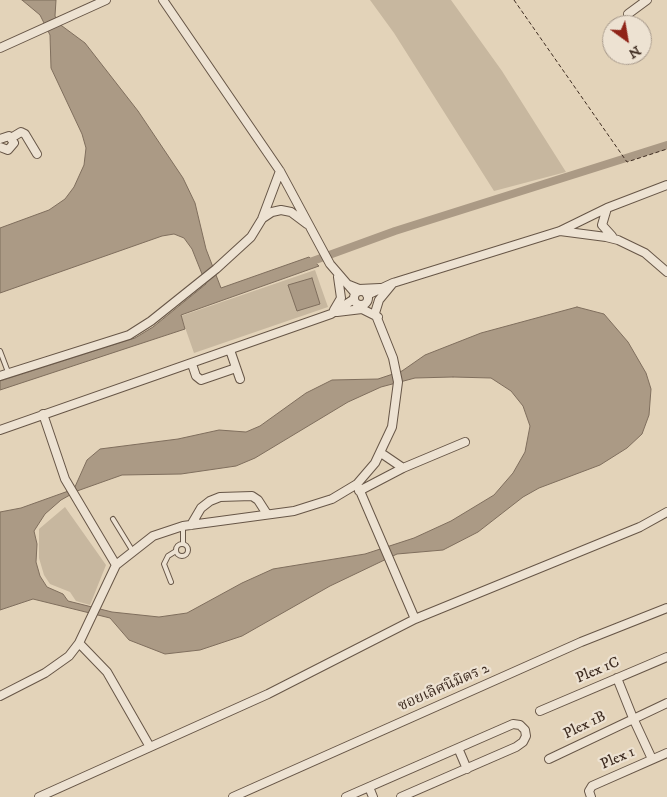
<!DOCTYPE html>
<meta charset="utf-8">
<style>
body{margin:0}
#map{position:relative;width:667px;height:797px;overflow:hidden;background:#e3d3b9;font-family:"IM FELL DW Pica",serif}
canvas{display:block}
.north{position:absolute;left:602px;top:15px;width:50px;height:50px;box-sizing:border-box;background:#ede2d2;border:1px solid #a7998b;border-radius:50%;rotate:148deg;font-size:14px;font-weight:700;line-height:20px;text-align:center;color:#3e2c21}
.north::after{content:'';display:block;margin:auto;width:18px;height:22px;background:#8f2418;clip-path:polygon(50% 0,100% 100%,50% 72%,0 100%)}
</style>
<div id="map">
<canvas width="667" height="797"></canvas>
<div class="north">N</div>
</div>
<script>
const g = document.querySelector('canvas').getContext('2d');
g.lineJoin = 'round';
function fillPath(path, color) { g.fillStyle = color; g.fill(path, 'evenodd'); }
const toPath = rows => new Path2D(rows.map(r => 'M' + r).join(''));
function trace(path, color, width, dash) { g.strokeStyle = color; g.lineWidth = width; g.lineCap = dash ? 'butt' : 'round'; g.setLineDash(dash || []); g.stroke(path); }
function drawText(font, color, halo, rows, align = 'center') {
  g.font = font + ' "IM FELL DW Pica","Noto Serif Thai",serif'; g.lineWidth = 4.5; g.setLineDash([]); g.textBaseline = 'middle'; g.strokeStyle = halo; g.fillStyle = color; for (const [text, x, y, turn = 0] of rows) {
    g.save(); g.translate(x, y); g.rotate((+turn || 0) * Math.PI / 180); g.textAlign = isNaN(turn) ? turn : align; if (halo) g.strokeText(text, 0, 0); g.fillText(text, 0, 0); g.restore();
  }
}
fillPath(toPath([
 [370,0,451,0,502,71,566,172,494,191,394,33],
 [315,270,328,307,194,353,181,316],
 [65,507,106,565,90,605,76,601,70,592,50,584,44,575,39,558,39,529]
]), '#c7b79f');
const water = toPath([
 [22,0,56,0,55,16,58,23,85,43,138,111,183,178,195,203,206,249,221,288,309,257,319,266,181,315,185,329,0,390,0,381,135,338,153,327,206,284,192,249,184,238,174,234,162,236,0,293,0,228,49,210,65,199,74,187,84,165,86,148,82,134,51,68,50,35,40,15,22,0],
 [312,278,320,304,297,311,288,285,312,278],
 [577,307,604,314,628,342,646,373,651,389,649,415,642,434,627,448,600,465,539,488,523,497,478,532,443,550,397,554,330,586,242,636,200,650,165,654,129,640,110,618,33,599,0,610,0,512,21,508,74,489,87,460,100,449,178,439,219,430,246,432,260,426,306,393,332,380,378,379,402,371,425,355,481,333,577,307],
 [453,377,491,378,511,391,523,406,530,426,525,452,513,473,494,495,451,521,414,538,365,554,273,569,242,583,187,613,159,617,112,612,68,601,63,594,47,587,40,576,36,562,37,544,34,531,45,514,61,500,77,491,122,475,181,474,236,466,255,458,348,402,381,387,415,378,453,377]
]);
fillPath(water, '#ab9a85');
trace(water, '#7f6e5d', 1);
trace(toPath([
 [310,262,395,231,667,145]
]), '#ab9a85', 8);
const lane = toPath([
 [0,351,8,372],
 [113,519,132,550],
 '176 550a6 6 0 1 1 12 0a6 6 0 1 1-12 0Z',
 [183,544,183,526],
 [171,582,164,564,168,556,176,551]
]);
const street = toPath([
 [163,0,280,171,330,264,355,293],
 [628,14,647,0],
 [0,48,106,0],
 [11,138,21,132,25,134,37,154],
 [0,139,9,136,14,143,8,150,0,147],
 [263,218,272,212,281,210,291,212,307,224],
 [560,231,606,237,618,240,645,253,667,272],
 [612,236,602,225,607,208,667,185],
 [349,285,359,289,380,288],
 '354 298a7 7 0 1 1 14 0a7 7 0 1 1-14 0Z',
 [367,295,393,283,560,231,607,208],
 [334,310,341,298,338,277],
 [337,312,362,309,378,317],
 [230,350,240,379],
 [192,364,196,376,201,380,236,368],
 [0,376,129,335,151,321,216,269,251,237,262,219,280,171],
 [43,414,65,479,116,565],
 [0,430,331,314,354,299],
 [381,453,403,468],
 [357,484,415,619],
 [359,491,403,468,465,442],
 [191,525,201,508,210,501,220,497,252,496,258,500,267,514],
 [79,643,107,672,150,747],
 [617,678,633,718,652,759],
 [0,696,45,673,69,656,79,643,116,565,153,536,183,526,294,511,332,499,357,484,375,463,392,427,398,382,393,358,375,313,379,300,393,283],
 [540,711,667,657],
 [458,748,467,769],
 [549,759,667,703],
 [369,787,373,797],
 [39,797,268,694,415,619,640,527,667,512],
 [233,797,581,642,667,608],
 [346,797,513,724,520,725,525,730,526,736,523,742,516,747,401,797],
 [591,797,589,791,592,786,667,753]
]);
trace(lane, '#675647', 6);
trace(street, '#675647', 10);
trace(toPath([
 [514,0,627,162,667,149]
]), '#3e2c21', 1, [4, 2.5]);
trace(lane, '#ede2d2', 4);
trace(street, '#ede2d2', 8);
drawText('15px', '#3e2c21', '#ede2d2', [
 ["Plex 1C",598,671,-23],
 ["ซอยเลิศนิมิตร 2",444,688,-24],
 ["Plex 1B",585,726,-26],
 ["Plex 1",618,759,-24]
]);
</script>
